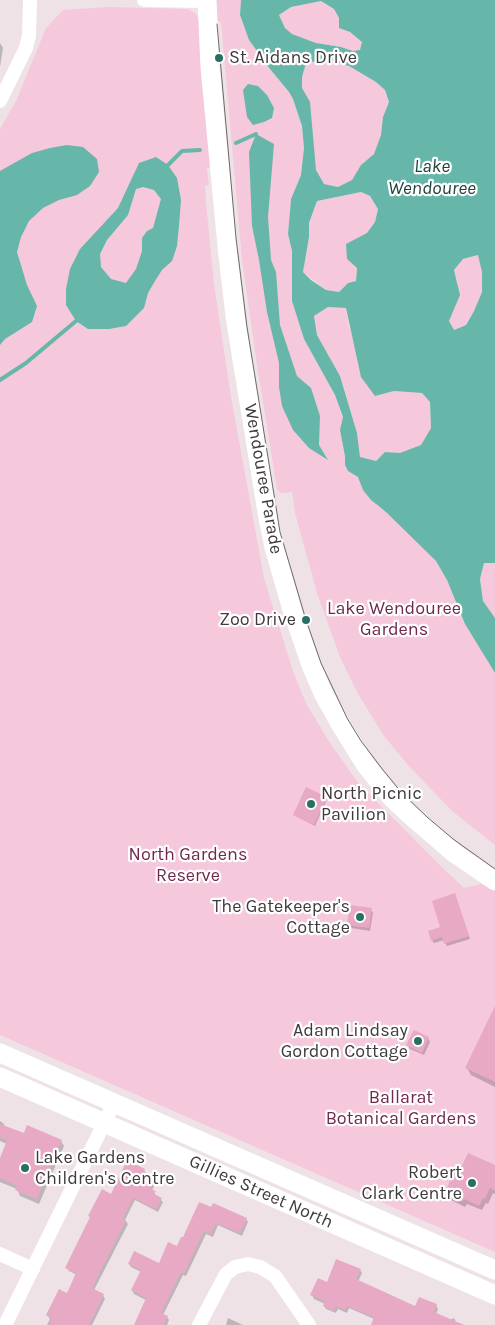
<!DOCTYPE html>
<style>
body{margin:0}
canvas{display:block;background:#eee2e7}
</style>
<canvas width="495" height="1325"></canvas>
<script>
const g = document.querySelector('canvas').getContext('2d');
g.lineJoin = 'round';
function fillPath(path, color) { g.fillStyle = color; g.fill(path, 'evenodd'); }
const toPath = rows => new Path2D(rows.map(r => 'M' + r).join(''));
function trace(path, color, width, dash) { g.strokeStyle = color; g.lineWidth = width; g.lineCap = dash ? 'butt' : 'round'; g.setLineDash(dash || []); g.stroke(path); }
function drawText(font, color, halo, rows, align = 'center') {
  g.font = font + ' Karla,sans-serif'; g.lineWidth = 4.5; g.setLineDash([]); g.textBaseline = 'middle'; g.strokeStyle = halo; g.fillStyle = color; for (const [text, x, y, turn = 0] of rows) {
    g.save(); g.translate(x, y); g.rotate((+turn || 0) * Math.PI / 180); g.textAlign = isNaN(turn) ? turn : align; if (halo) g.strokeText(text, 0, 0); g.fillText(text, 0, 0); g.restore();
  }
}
fillPath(toPath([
 [216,0,241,0,240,15,249,40,270,69,289,92,293,99,302,126,304,148,301,175,291,199,288,234,292,251,292,301,304,339,335,395,343,418,340,430,345,456,345,465,348,470,358,477,377,506,386,511,436,561,447,580,465,624,495,673,495,845,452,811,408,765,384,736,358,694,340,657,317,593,295,513,292,492,281,493,277,489,257,365,242,260,221,23,217,20],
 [321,1,334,9,339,18,339,28,350,32,363,42,361,50,353,51,341,47,316,43,292,34,285,28,279,15,291,7],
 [109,7,188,9,195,13,199,20,211,167,207,168,209,185,205,186,206,202,214,284,231,397,264,578,293,671,306,703,328,740,359,784,448,873,464,888,481,884,495,890,495,1252,0,1035,0,129,16,101,46,28,63,10],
 [328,58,349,66,376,82,385,90,389,102,383,117,381,135,374,154,361,165,352,180,338,187,324,184,316,170,302,88,302,77,306,63],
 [361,192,370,196,378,209,375,222,367,233,356,240,347,258,357,268,356,281,348,283,339,292,326,290,303,272,309,237,309,223,317,201],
 [479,255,482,272,482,292,474,311,465,325,454,330,449,321,453,310,458,284,454,270,463,259],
 [328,307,346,308,349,327,375,396,394,391,422,393,430,402,431,428,421,445,400,453,385,452,376,461,360,457,357,433,340,376,317,335,314,316],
 [484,563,495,563,495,618,483,601,480,579]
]), '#f6c8dc');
fillPath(toPath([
 [241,0,495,0,495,563,484,563,480,579,483,601,495,618,495,673,465,624,447,580,436,561,386,512,371,500,363,490,358,477,348,471,345,465,345,456,340,430,343,417,335,395,304,339,292,301,292,251,288,234,291,199,301,175,304,148,302,126,293,99,289,92,270,69,249,40,240,15],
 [321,1,334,9,339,18,339,28,350,32,362,42,360,50,353,51,341,47,316,43,292,34,285,28,279,15,291,7],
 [328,59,349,66,376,82,385,90,389,102,383,117,381,135,374,154,361,165,352,180,338,187,324,184,316,170,310,102,302,88,302,77,306,63],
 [361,192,370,196,378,209,375,222,367,233,346,244,347,259,357,268,356,281,348,283,339,292,326,290,311,280,303,272,309,237,309,223,317,201],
 [478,255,482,272,482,292,474,311,466,325,454,330,449,321,460,295,454,270,463,259],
 [328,307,346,308,361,377,375,396,394,391,422,393,430,402,431,428,421,445,400,453,385,452,376,461,360,457,357,433,340,376,317,335,314,316],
 [248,84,258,86,267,95,274,108,272,118,264,122,253,125,247,117,243,90],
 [256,134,274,144,268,217,271,260,276,272,280,325,297,376,311,388,320,416,319,445,328,460,309,448,293,430,282,406,279,387,279,363,267,312,259,260,252,226,249,152],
 [67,145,83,147,97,159,99,172,90,186,77,195,59,200,43,208,29,221,21,237,17,252,27,285,37,306,32,322,5,339,0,345,0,171,32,153,50,148],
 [156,157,168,165,177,178,181,200,179,226,177,246,172,261,162,270,155,281,148,293,144,308,126,326,109,329,88,329,76,321,66,305,66,289,70,269,80,249,118,208,139,163],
 [143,187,154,190,161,199,153,228,147,231,142,238,142,251,136,269,126,283,111,279,101,267,100,254,107,240,128,215,136,189]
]), '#66b7a9');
fillPath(toPath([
 [0,43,3,48,0,67],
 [306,788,327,799,315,826,294,815],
 [456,898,470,939,447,946,444,940,434,943,432,940,442,927],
 [371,910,373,913,370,931,351,928,349,924],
 [495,1009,495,1087,471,1075,467,1068],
 [428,1038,430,1042,424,1055,410,1049,408,1045],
 [0,1121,3,1123,6,1128,24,1135,61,1141,64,1146,39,1204,20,1196,17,1189,0,1182,0,1161,7,1144,0,1141],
 [495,1166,495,1194,493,1193,488,1204,486,1203,482,1210,467,1204,465,1207,449,1199,446,1193],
 [144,1170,146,1174,143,1179,152,1183,154,1186,152,1191,163,1202,158,1212,135,1200,125,1220,128,1224,94,1290,103,1295,105,1299,92,1325,47,1325,50,1319,47,1315,67,1295,77,1275,69,1271,67,1268,111,1195],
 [200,1203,246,1219,248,1222,242,1236,218,1225,213,1237,206,1234,186,1276,183,1275,163,1315,167,1317,169,1320,167,1325,135,1325,146,1300,134,1294,132,1290,141,1272,131,1267,129,1264,159,1264,184,1239],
 [360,1270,362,1273,358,1282,416,1308,436,1305,438,1309,436,1314,450,1320,454,1318,456,1322,464,1325,372,1325,374,1319,349,1308,347,1313,338,1309,336,1313,326,1309,324,1306,325,1304,314,1299,312,1295,327,1283],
 [228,1318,243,1325,226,1325]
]), '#0003');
trace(toPath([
 [236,143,256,134],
 [168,165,182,151,200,150],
 [0,380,26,363,76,321]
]), '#66b7a9', 4);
fillPath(toPath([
 [306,787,327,797,314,825,293,815],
 [455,893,469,936,444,944,442,937,431,941,428,931,440,927,432,901],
 [350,905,372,908,369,928,347,925],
 [495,1006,495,1082,465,1068],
 [414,1030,429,1037,422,1053,406,1045],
 [0,1124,24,1133,27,1125,62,1140,37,1199,15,1190,17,1186,0,1178,0,1158,7,1140,0,1137],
 [468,1153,495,1165,495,1191,490,1188,485,1199,483,1198,479,1206,464,1199,462,1202,445,1193,456,1166,461,1168],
 [127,1160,145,1169,141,1177,153,1182,150,1189,156,1191,154,1194,162,1198,156,1209,133,1198,123,1218,126,1220,92,1288,104,1294,89,1325,49,1325,52,1318,46,1315,59,1289,67,1293,76,1273,65,1268,90,1217,88,1216,102,1189,111,1194],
 [199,1202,211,1207,213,1203,247,1218,240,1233,216,1223,211,1234,204,1231,184,1274,181,1272,161,1313,168,1316,164,1325,134,1325,146,1298,131,1290,141,1270,128,1264,134,1251,159,1263,168,1242,177,1246,181,1237,183,1237],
 [336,1259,361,1269,356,1279,415,1306,419,1297,437,1304,434,1312,464,1325,371,1325,374,1317,347,1306,345,1310,336,1306,334,1311,323,1306,325,1301,310,1295,318,1278,327,1282]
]), '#e8a9c5');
trace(toPath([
 [144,0,207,1],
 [0,101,26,48,29,35,30,0],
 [0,1254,33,1269],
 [5,1325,114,1103],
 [199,1325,226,1274,235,1267,248,1264,260,1267,275,1276,309,1325]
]), '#fff', 14);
trace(toPath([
 [207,0,210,67,228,256,236,323,268,518,274,547,293,613,311,665,323,693,339,722,365,764,392,798,409,814,454,853,495,881],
 [0,1053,495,1270],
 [0,1077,495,1295]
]), '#fff', 19);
trace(toPath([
 [217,24,236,238,247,327,280,532,306,620,321,663,347,718,361,741,383,770,402,793,427,817,453,839,495,869]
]), '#6e686a', 1);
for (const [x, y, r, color] of [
 [219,58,5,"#286f64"],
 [306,620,5,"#286f64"],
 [311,804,5,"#286f64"],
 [360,917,5,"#286f64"],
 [418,1041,5,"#286f64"],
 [25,1168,5,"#286f64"],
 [472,1183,5,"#286f64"]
]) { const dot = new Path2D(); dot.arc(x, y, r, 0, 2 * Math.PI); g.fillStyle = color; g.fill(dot); trace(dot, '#fff', 2); }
drawText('18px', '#3f3a3c', '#fff', [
 ["St. Aidans Drive",229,58,"left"],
 ["Zoo Drive",296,620],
 ["North Picnic",321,794,"left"],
 ["Pavilion",321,815,"left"],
 ["The Gatekeeper's",350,907],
 ["Cottage",350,928],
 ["Adam Lindsay",408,1031],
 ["Gordon Cottage",408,1052],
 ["Lake Gardens",35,1158,"left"],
 ["Children's Centre",35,1179,"left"],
 ["Robert",462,1173],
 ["Clark Centre",462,1194]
], 'right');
drawText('18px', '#3f3a3c', '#fff', [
 ["Wendouree Parade",263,479,80],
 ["Gillies Street North",261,1192,24]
]);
drawText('18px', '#71284e', '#fff', [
 ["Lake Wendouree",394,609],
 ["Gardens",394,630],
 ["North Gardens",188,855],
 ["Reserve",188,876],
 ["Ballarat",401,1098],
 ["Botanical Gardens",401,1119]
]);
drawText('italic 19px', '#1d433d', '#fff', [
 ["Lake",432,167],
 ["Wendouree",432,189]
]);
</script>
